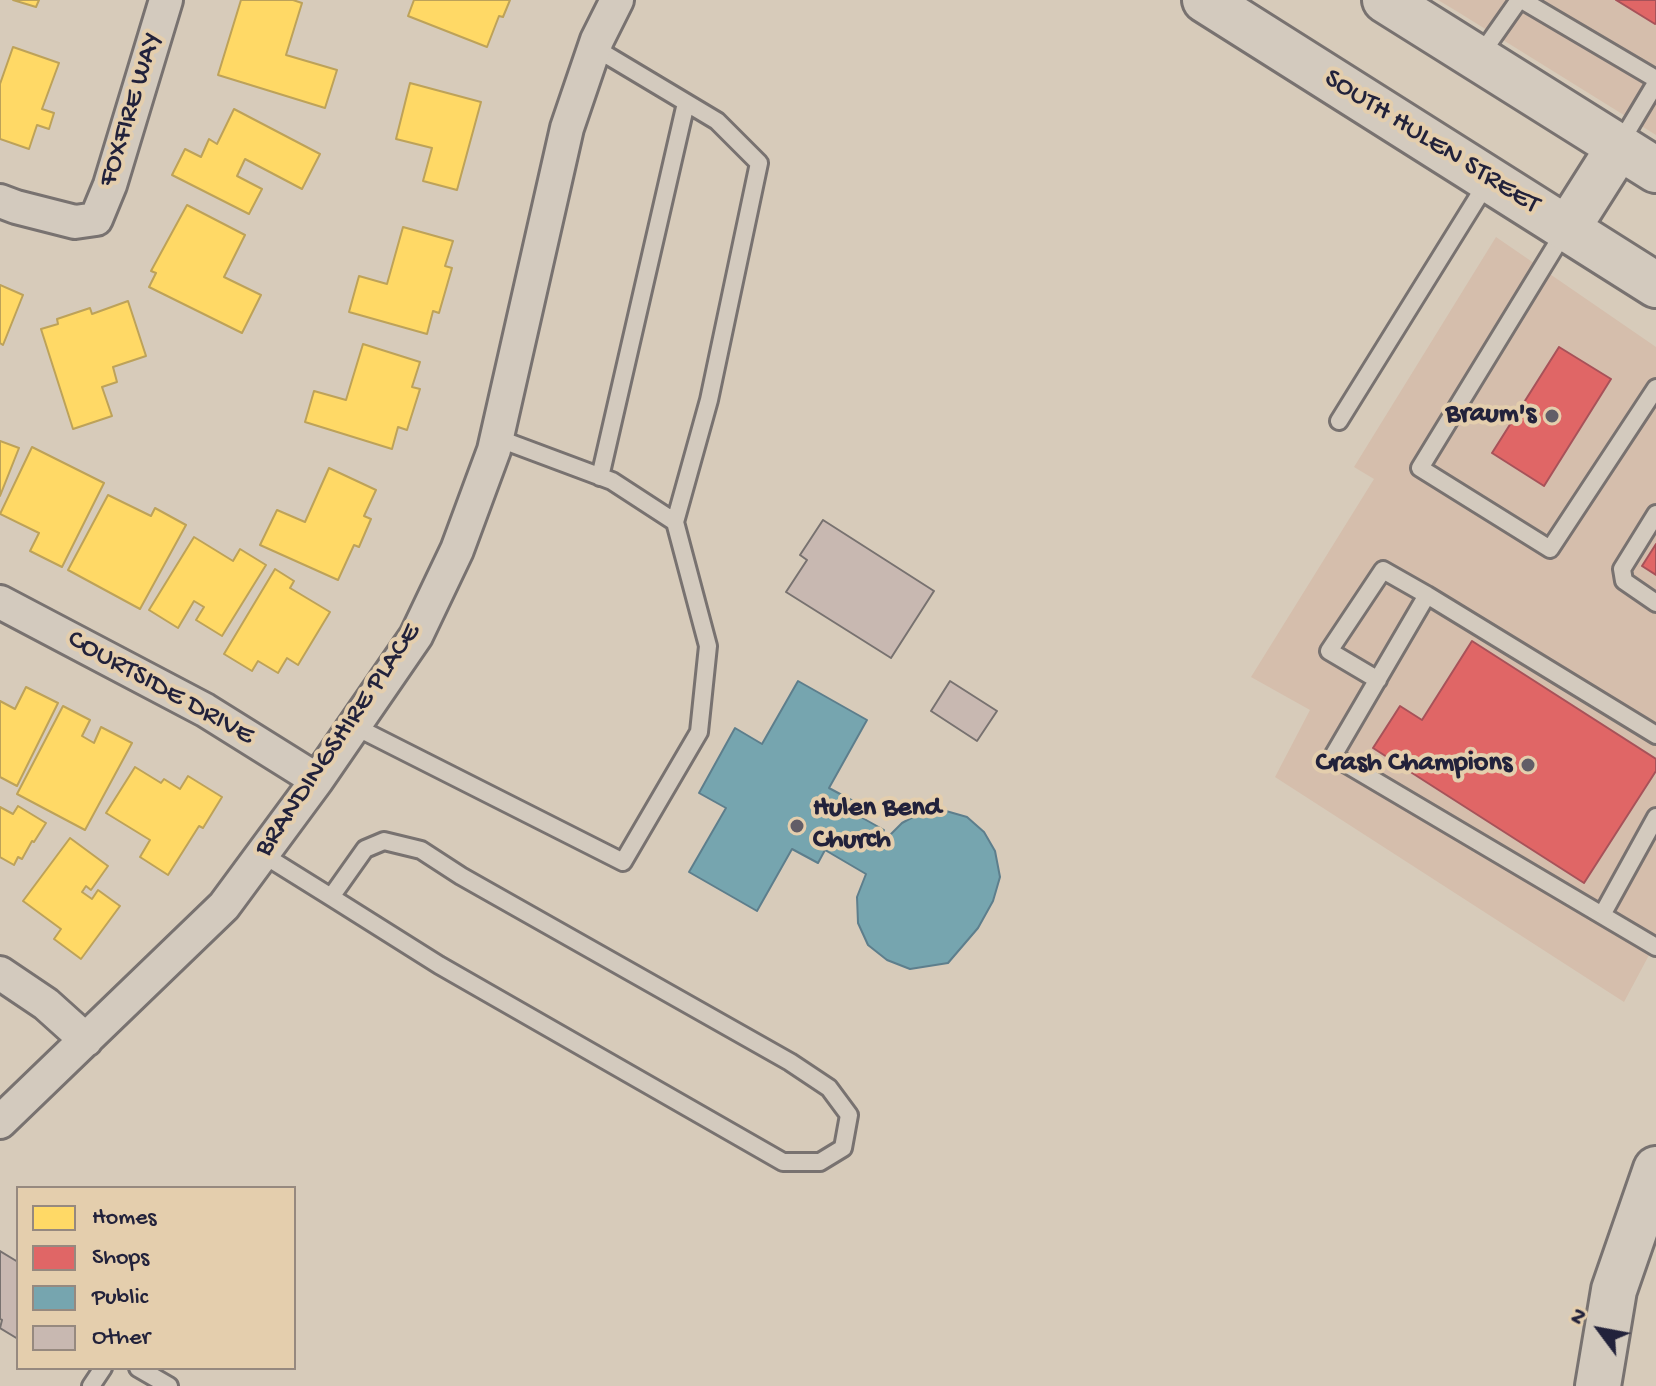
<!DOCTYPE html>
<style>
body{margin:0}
#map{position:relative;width:1656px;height:1386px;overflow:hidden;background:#d7cbba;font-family:"Gochi Hand",sans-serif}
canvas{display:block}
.legend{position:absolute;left:16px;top:1186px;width:280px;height:184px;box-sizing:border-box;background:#e4cead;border:2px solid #96897f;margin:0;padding:10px 14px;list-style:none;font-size:24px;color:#22223b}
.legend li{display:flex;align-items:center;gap:16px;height:40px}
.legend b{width:40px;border:2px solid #96897f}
.north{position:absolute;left:1560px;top:1290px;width:80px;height:80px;-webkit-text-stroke:6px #e4cead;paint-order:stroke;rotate:302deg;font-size:22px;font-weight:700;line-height:32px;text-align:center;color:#22223b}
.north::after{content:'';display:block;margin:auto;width:28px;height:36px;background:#22223b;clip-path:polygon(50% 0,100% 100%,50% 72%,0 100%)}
</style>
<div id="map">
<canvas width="1656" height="1386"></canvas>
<ul class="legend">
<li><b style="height:22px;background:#ffd966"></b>Homes</li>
<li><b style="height:22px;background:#e06666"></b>Shops</li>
<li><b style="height:22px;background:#76a5af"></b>Public</li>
<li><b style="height:22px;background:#c8b8b1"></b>Other</li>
</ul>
<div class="north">N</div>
</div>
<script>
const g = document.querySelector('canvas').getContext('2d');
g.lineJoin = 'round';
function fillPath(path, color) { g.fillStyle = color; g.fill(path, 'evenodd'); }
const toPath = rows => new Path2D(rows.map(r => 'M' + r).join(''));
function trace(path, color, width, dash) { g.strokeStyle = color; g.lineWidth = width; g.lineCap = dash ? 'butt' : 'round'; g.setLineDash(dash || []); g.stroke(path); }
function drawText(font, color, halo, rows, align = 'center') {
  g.font = font + ' "Gochi Hand",sans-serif'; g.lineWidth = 8; g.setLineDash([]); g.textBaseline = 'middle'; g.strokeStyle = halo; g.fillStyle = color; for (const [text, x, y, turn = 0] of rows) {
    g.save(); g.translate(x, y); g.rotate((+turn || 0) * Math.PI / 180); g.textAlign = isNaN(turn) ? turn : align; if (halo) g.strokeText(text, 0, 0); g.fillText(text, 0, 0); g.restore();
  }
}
fillPath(toPath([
 [1438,0,1656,0,1656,135,1458,12],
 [1496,237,1656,347,1656,942,1624,1002,1275,777,1310,710,1251,677,1374,479,1354,467]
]), '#d5beac');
const homes = toPath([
 [13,0,39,0,36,7,13,0],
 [241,0,293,0,302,3,286,55,337,70,325,108,218,75,241,0],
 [414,0,510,0,503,17,499,16,487,47,408,16,414,0],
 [13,47,59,63,42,109,54,113,49,129,37,125,29,149,0,139,0,84,13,47],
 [410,83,481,102,457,190,423,181,432,148,396,139,410,83],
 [234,109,320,154,302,189,245,159,237,176,262,189,249,214,172,175,185,149,201,157,209,139,217,144,234,109],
 [187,205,245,235,224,277,261,295,242,333,149,287,156,273,151,271,187,205],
 [403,227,453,241,445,266,452,268,439,313,433,311,427,334,349,312,359,276,387,284,403,227],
 [0,285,23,295,3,345,0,343,0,285],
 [128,301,146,356,113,367,117,382,102,387,112,416,73,429,41,329,58,324,57,319,90,308,92,314,128,301],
 [363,344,420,362,412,387,420,389,407,430,398,427,392,449,305,422,314,391,346,400,363,344],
 [0,441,19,448,0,496,0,441],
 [32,447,104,483,62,567,30,551,39,533,0,514,32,447],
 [329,468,376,490,364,516,371,519,359,547,354,545,338,580,260,545,277,510,305,522,329,468],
 [108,495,151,516,155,508,186,525,140,609,68,570,108,495],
 [194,537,233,561,240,549,266,565,222,636,196,620,204,607,194,601,178,628,149,610,194,537],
 [275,569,294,581,290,588,330,612,298,665,287,658,278,673,258,661,252,671,224,654,275,569],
 [26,687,58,703,17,786,0,777,0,701,15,709,26,687],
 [63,706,90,720,82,736,94,743,101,727,132,743,85,830,17,794,63,706],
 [135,767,161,783,164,779,180,789,188,776,222,797,203,828,199,826,168,875,140,857,150,840,106,813,135,767],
 [18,806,46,823,34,842,32,841,22,859,18,857,14,865,0,857,0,807,13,814,18,806],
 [70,838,108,866,91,890,86,886,82,892,92,899,98,890,120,906,81,959,54,939,61,929,23,901,70,838]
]);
fillPath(homes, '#ffd966');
trace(homes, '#bda259', 2);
const shops = toPath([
 [1616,0,1656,0,1656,23,1655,24,1616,0],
 [1559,347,1611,379,1544,486,1492,453,1559,347],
 [1656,544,1656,575,1642,566,1656,544],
 [1472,641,1656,759,1656,771,1584,883,1373,748,1400,706,1422,720,1472,641]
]);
fillPath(shops, '#e06666');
trace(shops, '#a75259', 2);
const public = toPath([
 [798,681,867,720,829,788,855,802,850,811,884,830,878,840,882,843,902,823,922,812,946,811,967,817,984,832,995,851,1000,877,993,901,978,928,948,963,910,969,887,960,868,945,858,923,857,897,866,874,825,850,818,863,792,849,757,911,689,872,726,808,699,793,735,728,762,744,798,681]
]);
fillPath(public, '#76a5af');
trace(public, '#5d7e8c', 2);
const building = toPath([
 [823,520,934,591,891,658,786,592,807,560,800,555,823,520],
 [950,681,997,711,977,741,931,711,950,681],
 [0,1251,18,1262,18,1339,0,1328,2,1320,0,1319,0,1251]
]);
fillPath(building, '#c8b8b1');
trace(building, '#787270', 2);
const lane = toPath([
 [1522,0,1656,79],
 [595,48,717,121,759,163,709,400,675,522],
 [1479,57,1519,0],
 [1619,145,1656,83],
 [1566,229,1420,468,1550,549,1656,388],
 [1339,421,1488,181],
 [600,477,686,103],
 [1656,514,1622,569,1624,581,1656,603],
 [1378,680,1329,651,1383,570,1427,595],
 [354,726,623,862,699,732,708,646,675,522,612,481,497,438],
 [1656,735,1427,595,1333,756,1656,947],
 [262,854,331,897,439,965,783,1162,820,1162,843,1148,849,1115,829,1088,790,1062,461,876,421,850,384,841,365,849,331,897],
 [1602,915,1656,817],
 [138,1368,169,1386],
 [91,1386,103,1368]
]);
const street = toPath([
 [0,201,16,207,75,222,96,219,110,185,166,0],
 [0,602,205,710,317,780],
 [0,973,46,1004,86,1040],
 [0,1122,224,906,317,780,416,636,457,550,494,450,567,128,597,40,617,0]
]);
const secondary = toPath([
 [1205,0,1656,285],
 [1385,0,1656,170],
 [1567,229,1619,147],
 [1598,1386,1614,1290,1656,1169]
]);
trace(lane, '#787270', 22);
trace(street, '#787270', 38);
trace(secondary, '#787270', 50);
trace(lane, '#d3cabe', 16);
trace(street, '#d3cabe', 32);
trace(secondary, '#d3cabe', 44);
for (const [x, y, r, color] of [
 [1552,416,8,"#615d67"],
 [1528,765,8,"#615d67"],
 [797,826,8,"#615d67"]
]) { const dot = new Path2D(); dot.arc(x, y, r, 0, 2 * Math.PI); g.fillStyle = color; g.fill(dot); trace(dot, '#e4cead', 3); }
drawText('28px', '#22223b', '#e4cead', [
 ["FOXFIRE WAY",132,110,-73],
 ["SOUTH HULEN STREET",1431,143,32],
 ["COURTSIDE DRIVE",160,689,29],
 ["BRANDINGSHIRE PLACE",339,741,-56]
]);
drawText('bold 28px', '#22223b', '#e4cead', [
 ["Braum's",1536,416],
 ["Crash Champions",1512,765],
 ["Hulen Bend",813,810,"left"],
 ["Church",813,842,"left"]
], 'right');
</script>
